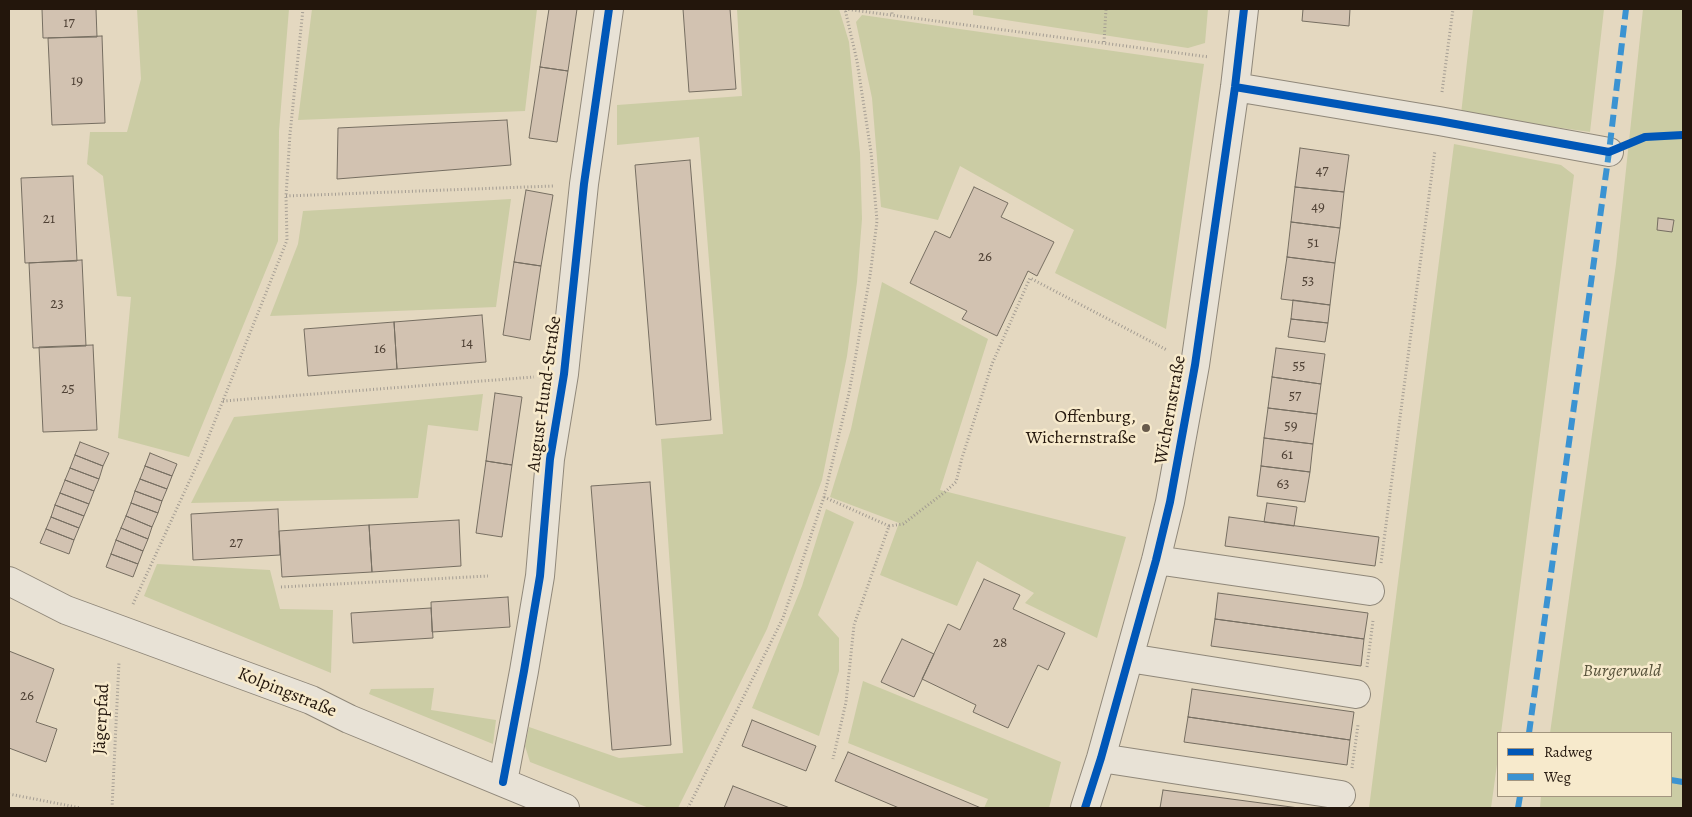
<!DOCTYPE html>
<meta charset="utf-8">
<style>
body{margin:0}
#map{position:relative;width:1692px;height:817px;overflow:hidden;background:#e4d8c0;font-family:Alegreya,serif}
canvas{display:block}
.frame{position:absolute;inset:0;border:10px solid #23160c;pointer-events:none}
.legend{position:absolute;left:1497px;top:732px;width:175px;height:65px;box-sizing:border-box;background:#f7eacc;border:1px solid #a2957f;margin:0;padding:6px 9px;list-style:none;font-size:15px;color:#23160c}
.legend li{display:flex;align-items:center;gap:10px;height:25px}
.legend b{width:25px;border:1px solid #a2957f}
</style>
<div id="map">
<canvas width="1692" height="817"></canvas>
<div class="frame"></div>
<ul class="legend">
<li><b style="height:6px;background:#0057b8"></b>Radweg</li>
<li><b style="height:6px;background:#3b93d2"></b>Weg</li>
</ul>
</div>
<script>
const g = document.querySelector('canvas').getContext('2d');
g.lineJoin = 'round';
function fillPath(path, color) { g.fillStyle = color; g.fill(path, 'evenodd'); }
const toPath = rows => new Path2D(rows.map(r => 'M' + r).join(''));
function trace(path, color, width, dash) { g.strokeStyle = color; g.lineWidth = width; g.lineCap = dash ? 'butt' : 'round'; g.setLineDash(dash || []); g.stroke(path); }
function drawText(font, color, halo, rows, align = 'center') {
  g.font = font + ' Alegreya,serif'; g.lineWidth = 5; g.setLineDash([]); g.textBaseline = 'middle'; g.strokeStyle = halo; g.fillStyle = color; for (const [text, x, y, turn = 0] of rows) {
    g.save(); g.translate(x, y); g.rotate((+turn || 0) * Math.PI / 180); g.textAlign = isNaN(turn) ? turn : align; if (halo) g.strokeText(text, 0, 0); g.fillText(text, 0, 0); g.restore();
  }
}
fillPath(toPath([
 [137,9,289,9,279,131,278,241,189,457,118,438,131,297,117,296,103,176,87,164,90,132,127,132,141,79],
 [312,9,537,9,525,111,298,120],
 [737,9,839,9,849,42,860,153,862,219,857,282,847,356,822,480,767,629,678,808,649,808,530,762,525,746,529,727,619,758,683,753,661,439,723,434,699,137,617,145,617,105,742,96],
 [973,9,1208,9,1205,43,1188,48,973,15],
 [1473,9,1604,9,1590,132,1461,114],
 [1643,9,1683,9,1683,808,1540,808,1541,796,1671,796,1671,733,1550,733,1616,264],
 [862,15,1204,64,1166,329,1055,273,1074,230,960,166,938,220,881,207,872,98,856,22],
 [1454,144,1561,165,1574,175,1501,733,1498,733,1498,757,1491,808,1369,808],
 [511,199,496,307,270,316,298,244,303,211],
 [882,282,988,339,940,490,1126,537,1097,638,1025,603,1034,593,977,561,957,606,880,575,899,523,830,497,851,429],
 [483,394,478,431,428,425,418,498,191,503,234,417],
 [826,509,854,522,818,615,839,638,839,671,819,736,752,708,802,586],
 [157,564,270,570,280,609,333,610,331,673,144,596],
 [863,681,1061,762,1049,808,984,808,988,799,848,743],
 [434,688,431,710,496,720,493,744,369,694,371,689]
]), '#cbcca4');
const building = toPath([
 [42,9,96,9,97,37,43,38,42,9],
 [549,9,577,9,568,71,540,67,549,9],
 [683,9,730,9,736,89,689,92,683,9],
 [1303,9,1350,9,1349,26,1302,21,1303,9],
 [102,36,105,123,52,125,48,38,102,36],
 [540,67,568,71,557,142,529,138,540,67],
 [507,120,511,165,337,179,338,128,507,120],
 [1300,148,1349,155,1344,192,1295,187,1300,148],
 [690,160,711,420,656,425,635,165,690,160],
 [73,176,77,261,25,263,21,178,73,176],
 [974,187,1008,203,1001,217,1054,242,1037,276,1028,271,997,336,962,319,967,311,910,283,935,231,950,238,974,187],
 [1295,187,1344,192,1340,228,1291,222,1295,187],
 [526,190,553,195,541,266,514,262,526,190],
 [1658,218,1674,220,1672,232,1657,230,1658,218],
 [1291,222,1340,228,1335,263,1287,257,1291,222],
 [1287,257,1335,263,1330,305,1281,299,1287,257],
 [82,260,86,346,33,348,29,263,82,260],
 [514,262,541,266,530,340,503,335,514,262],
 [1293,300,1330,305,1328,323,1291,319,1293,300],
 [482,315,486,362,397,369,394,322,482,315],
 [1291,319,1328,323,1325,342,1288,337,1291,319],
 [394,322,397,369,308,376,304,329,394,322],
 [93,345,97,430,43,432,39,347,93,345],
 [1276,348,1325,354,1321,384,1272,377,1276,348],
 [1272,377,1321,384,1317,414,1268,408,1272,377],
 [495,393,522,397,512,465,486,461,495,393],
 [1268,408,1317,414,1313,444,1264,438,1268,408],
 [1264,438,1313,444,1310,472,1261,466,1264,438],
 [80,442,109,453,103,466,75,455,80,442],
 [150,453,177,464,172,476,145,466,150,453],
 [75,455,103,466,99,479,70,468,75,455],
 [486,461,512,465,502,537,476,533,486,461],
 [145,466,172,476,167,489,140,479,145,466],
 [1261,466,1310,472,1305,502,1257,496,1261,466],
 [70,468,99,479,94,491,65,480,70,468],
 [140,479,167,489,162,501,135,491,140,479],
 [65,480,94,491,89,504,60,493,65,480],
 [650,482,671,745,612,750,591,486,650,482],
 [135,491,162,501,158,513,131,503,135,491],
 [60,493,89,504,84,516,55,505,60,493],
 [131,503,158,513,152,527,126,516,131,503],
 [1267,503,1297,507,1294,526,1264,522,1267,503],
 [55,505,84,516,79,528,51,517,55,505],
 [278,509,280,555,193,560,191,514,278,509],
 [126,516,152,527,148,539,121,528,126,516],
 [51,517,79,528,74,540,46,529,51,517],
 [1229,517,1379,537,1375,566,1225,546,1229,517],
 [459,520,461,566,372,572,369,525,459,520],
 [369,525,372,572,282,577,279,531,369,525],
 [121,528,148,539,143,551,116,540,121,528],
 [46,529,74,540,69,554,40,543,46,529],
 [116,540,143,551,138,564,111,554,116,540],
 [111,554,138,564,133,577,106,567,111,554],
 [984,579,1020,595,1013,609,1065,633,1048,670,1038,665,1008,728,973,712,976,705,922,679,948,624,960,630,984,579],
 [1218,593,1368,613,1364,639,1215,619,1218,593],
 [508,597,510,627,432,632,431,602,508,597],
 [431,608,433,638,353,643,351,613,431,608],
 [1215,619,1364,639,1361,666,1211,646,1215,619],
 [902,639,934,654,914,697,881,682,902,639],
 [9,651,54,669,36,722,57,729,46,762,9,748,9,651],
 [1192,689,1354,712,1350,740,1188,717,1192,689],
 [1188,717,1350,740,1347,765,1184,742,1188,717],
 [752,720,816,746,806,771,742,746,752,720],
 [848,752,981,808,899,808,835,781,848,752],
 [733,786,790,808,724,808,733,786],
 [1163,790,1299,808,1160,808,1163,790]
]);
fillPath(building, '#d2c2b1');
trace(building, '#766e61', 1);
const minor = toPath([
 [1235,87,1439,121,1609,152],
 [1156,560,1370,591],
 [9,581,66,610,311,700,349,719,565,808],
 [1129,658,1356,694],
 [1101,758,1341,795],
 [503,782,524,671,540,576,550,459,564,374,584,184,609,9],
 [1085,808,1101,758,1156,560,1170,502,1195,365,1235,87,1244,9]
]);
trace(minor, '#90887a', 30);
trace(toPath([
 [845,9,1209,57],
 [892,9,892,14],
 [1104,42,1106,9],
 [1442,92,1453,9],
 [286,196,553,186],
 [223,401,534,377],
 [824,497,889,526,854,625,846,702,833,759],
 [889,526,903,524,945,492,956,482,962,458,992,364,1030,278,1167,350],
 [1381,563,1435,150],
 [281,587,488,576],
 [133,604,200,458,287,240,286,196,290,134,303,9],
 [1367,667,1373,621],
 [1352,768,1358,725],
 [9,794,81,808],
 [112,808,119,662],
 [688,808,783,618,824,497,849,393,870,276,877,221,871,152,857,61,845,9]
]), '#a39c92', 3, [1, 2.5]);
trace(minor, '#e8e2d6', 28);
trace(toPath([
 [1529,733,1609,152,1626,9],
 [1671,780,1683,782],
 [1518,808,1520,796]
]), '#3b93d2', 6, [12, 6]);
trace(toPath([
 [1235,87,1439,121,1609,152,1645,137,1683,135],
 [503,782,524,671,540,576,550,459,564,374,584,184,609,9],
 [1085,808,1101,758,1156,560,1170,502,1195,365,1235,87,1244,9]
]), '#0057b8', 8);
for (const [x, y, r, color] of [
 [1146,428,5,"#675a4b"]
]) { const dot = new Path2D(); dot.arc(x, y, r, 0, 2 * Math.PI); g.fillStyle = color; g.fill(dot); trace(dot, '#f7eacc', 2); }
drawText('15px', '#4f4135', null, [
 ["17",69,23],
 ["19",77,81],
 ["47",1322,171],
 ["49",1318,207],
 ["21",49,219],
 ["51",1313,243],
 ["26",985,257],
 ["53",1308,281],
 ["23",57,304],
 ["14",467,343],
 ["16",380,349],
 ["55",1299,366],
 ["25",68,389],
 ["57",1295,396],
 ["59",1291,426],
 ["61",1287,455],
 ["63",1283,484],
 ["27",236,543],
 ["28",1000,643],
 ["26",27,696]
]);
drawText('18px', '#23160c', '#f7eacc', [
 ["August-Hund-Straße",545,394,-82],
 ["Wichernstraße",1171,410,-80],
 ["Kolpingstraße",287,693,22],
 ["Jägerpfad",102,719,-87]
]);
drawText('18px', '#23160c', '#f7eacc', [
 ["Offenburg,",1136,418],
 ["Wichernstraße",1136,439]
], 'right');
drawText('italic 18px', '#57523a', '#f7eacc', [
 ["Burgerwald",1622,672]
]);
</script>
